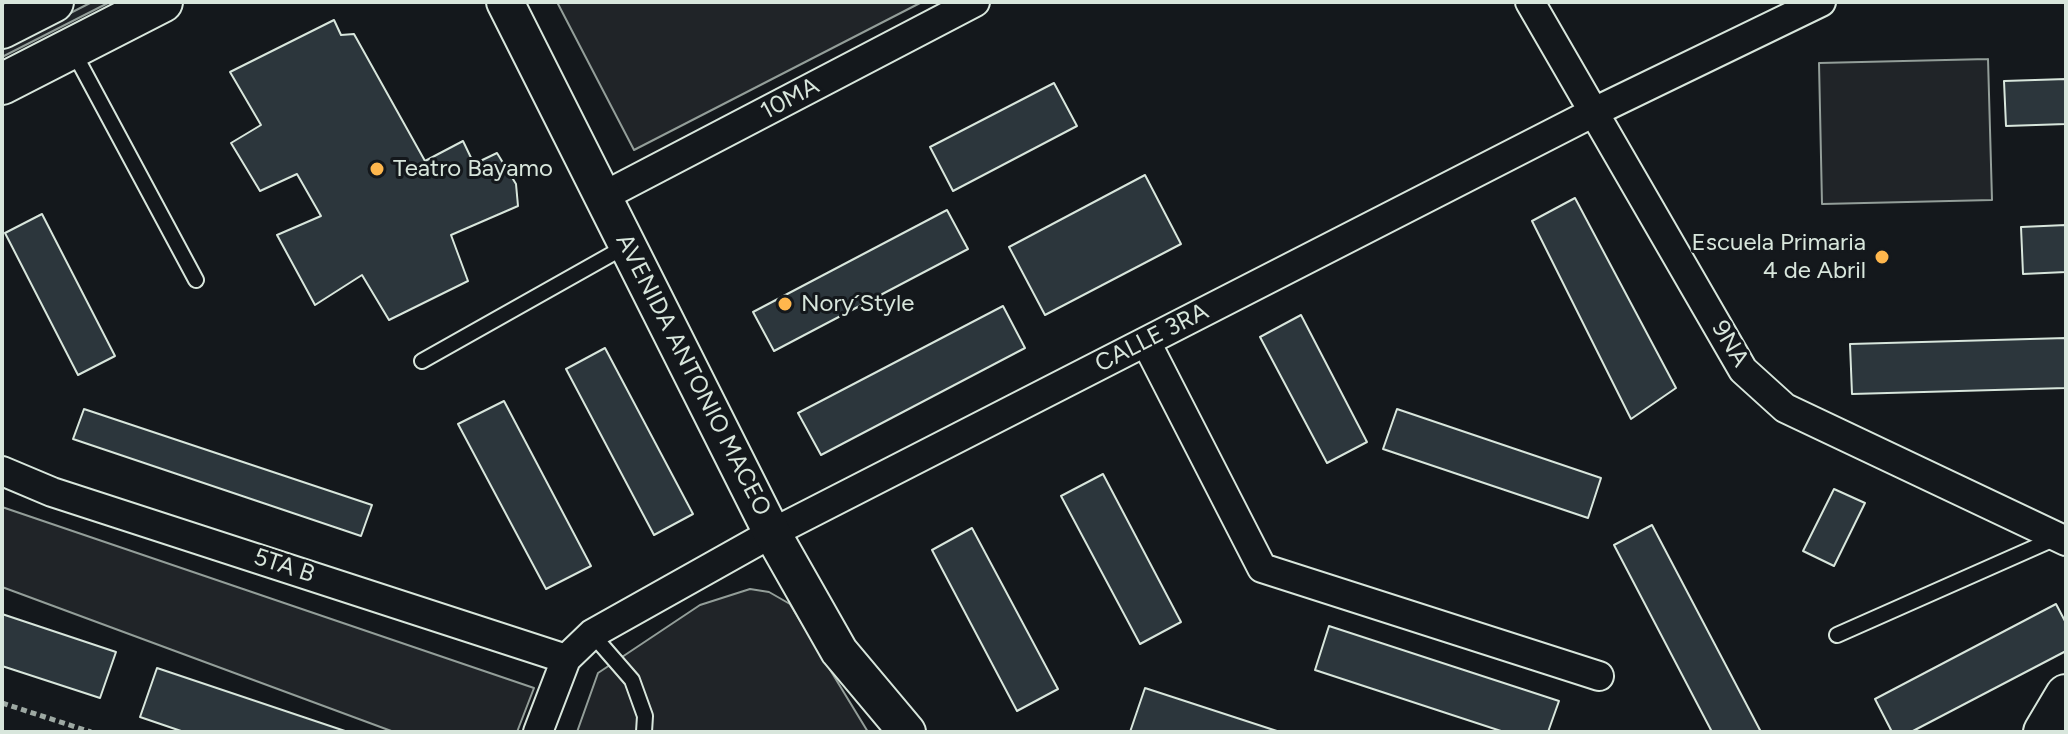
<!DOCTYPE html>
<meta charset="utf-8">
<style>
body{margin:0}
#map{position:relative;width:2068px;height:734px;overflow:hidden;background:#14181c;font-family:Figtree,sans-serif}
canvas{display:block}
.frame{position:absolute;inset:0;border:4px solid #d8e6dc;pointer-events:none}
</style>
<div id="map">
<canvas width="2068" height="734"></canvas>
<div class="frame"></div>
</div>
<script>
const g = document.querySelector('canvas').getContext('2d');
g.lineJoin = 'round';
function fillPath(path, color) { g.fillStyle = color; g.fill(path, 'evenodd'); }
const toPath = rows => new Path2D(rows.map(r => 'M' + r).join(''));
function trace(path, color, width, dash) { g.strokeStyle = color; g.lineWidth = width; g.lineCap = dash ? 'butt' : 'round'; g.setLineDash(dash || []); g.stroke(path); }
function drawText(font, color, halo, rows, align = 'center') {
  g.font = font + ' Figtree,sans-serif'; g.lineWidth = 6; g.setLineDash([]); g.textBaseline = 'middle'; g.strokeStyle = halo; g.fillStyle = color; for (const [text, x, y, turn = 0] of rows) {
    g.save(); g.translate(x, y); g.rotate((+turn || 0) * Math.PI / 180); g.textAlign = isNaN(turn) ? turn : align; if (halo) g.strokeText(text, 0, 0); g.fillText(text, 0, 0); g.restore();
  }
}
const green = toPath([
 [92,2,110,2,2,57,2,48,92,2],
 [557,2,922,2,634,150,557,2],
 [1988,59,1992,200,1822,204,1819,63,1988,59],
 [2,507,534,688,517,732,394,732,2,587,2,507],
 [750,589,769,592,790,604,868,732,577,732,598,673,700,605,750,589]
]);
fillPath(green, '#202428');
trace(green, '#939e99', 2);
const building = toPath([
 [334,20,341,35,354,34,425,161,463,141,474,164,497,153,516,184,518,206,451,235,468,281,389,320,362,275,315,305,277,235,321,216,297,174,260,191,231,143,261,125,230,72,334,20],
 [2066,79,2066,124,2006,126,2004,81,2066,79],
 [1054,83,1077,126,953,191,930,147,1054,83],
 [1145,175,1181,244,1045,315,1009,247,1145,175],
 [1575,198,1676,388,1631,419,1532,221,1575,198],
 [947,210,968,249,774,351,753,312,947,210],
 [42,214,115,356,78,375,5,233,42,214],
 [2066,225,2066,272,2023,274,2021,227,2066,225],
 [1003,306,1025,348,821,455,798,413,1003,306],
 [1301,315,1367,442,1327,463,1260,337,1301,315],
 [2066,338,2066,388,1852,394,1850,344,2066,338],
 [605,348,693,514,654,535,566,369,605,348],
 [504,401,591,566,546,589,458,424,504,401],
 [84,409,372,505,361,536,73,439,84,409],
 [1397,409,1601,478,1588,518,1383,449,1397,409],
 [1103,474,1181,622,1140,644,1061,496,1103,474],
 [1834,489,1865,503,1834,566,1803,551,1834,489],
 [1652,525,1761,732,1712,732,1614,545,1652,525],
 [972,528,1058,689,1017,711,932,550,972,528],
 [2056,604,2066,623,2066,651,1911,732,1892,732,1875,699,2056,604],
 [2,614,116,652,100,698,2,666,2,614],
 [1329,626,1559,701,1548,732,1504,732,1315,670,1329,626],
 [157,668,348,732,184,732,140,717,157,668],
 [1145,688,1280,732,1130,732,1145,688]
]);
fillPath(building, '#2c363c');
trace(building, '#d8e6dc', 2);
const service = toPath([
 [72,49,196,280],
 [422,361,628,245],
 [592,634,632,680,645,716,644,732],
 [1837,635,2056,538]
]);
const minor = toPath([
 [1530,2,1743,370,1785,408,2066,541],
 [604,196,975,2],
 [1146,342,1262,568,1599,676],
 [2,471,52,492,566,659],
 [538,732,566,659,592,634,772,533,1596,111,1821,2]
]);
const tertiary = toPath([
 [505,2,772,533,839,651,907,732]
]);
const secondary = toPath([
 [2,28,53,2],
 [2,84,162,2],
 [2044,732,2066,695]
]);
trace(service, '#d8e6dc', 18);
trace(minor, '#d8e6dc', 32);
trace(tertiary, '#d8e6dc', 40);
trace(secondary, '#d8e6dc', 44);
trace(toPath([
 [2,703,91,732]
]), '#9da8a2', 5, [6, 4]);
trace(service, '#14181c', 14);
trace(minor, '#14181c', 28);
trace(tertiary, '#14181c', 36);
trace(secondary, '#14181c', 40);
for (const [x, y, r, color] of [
 [377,169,8,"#ffb74d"],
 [1882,257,8,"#ffb74d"],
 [785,304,8,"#ffb74d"]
]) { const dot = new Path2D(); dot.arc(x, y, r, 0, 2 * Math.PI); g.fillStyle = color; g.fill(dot); trace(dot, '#14181c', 3); }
drawText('24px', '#d8e6dc', '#14181c', [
 ["10MA",790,99,-28],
 ["CALLE 3RA",1152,338,-27],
 ["9NA",1730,344,59],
 ["AVENIDA ANTONIO MACEO",693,375,63],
 ["5TA B",284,566,18]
]);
drawText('24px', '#d8e6dc', '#14181c', [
 ["Teatro Bayamo",393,169],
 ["Escuela Primaria",1866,243,"right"],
 ["4 de Abril",1866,271,"right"],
 ["Nory´Style",801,304]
], 'left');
</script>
